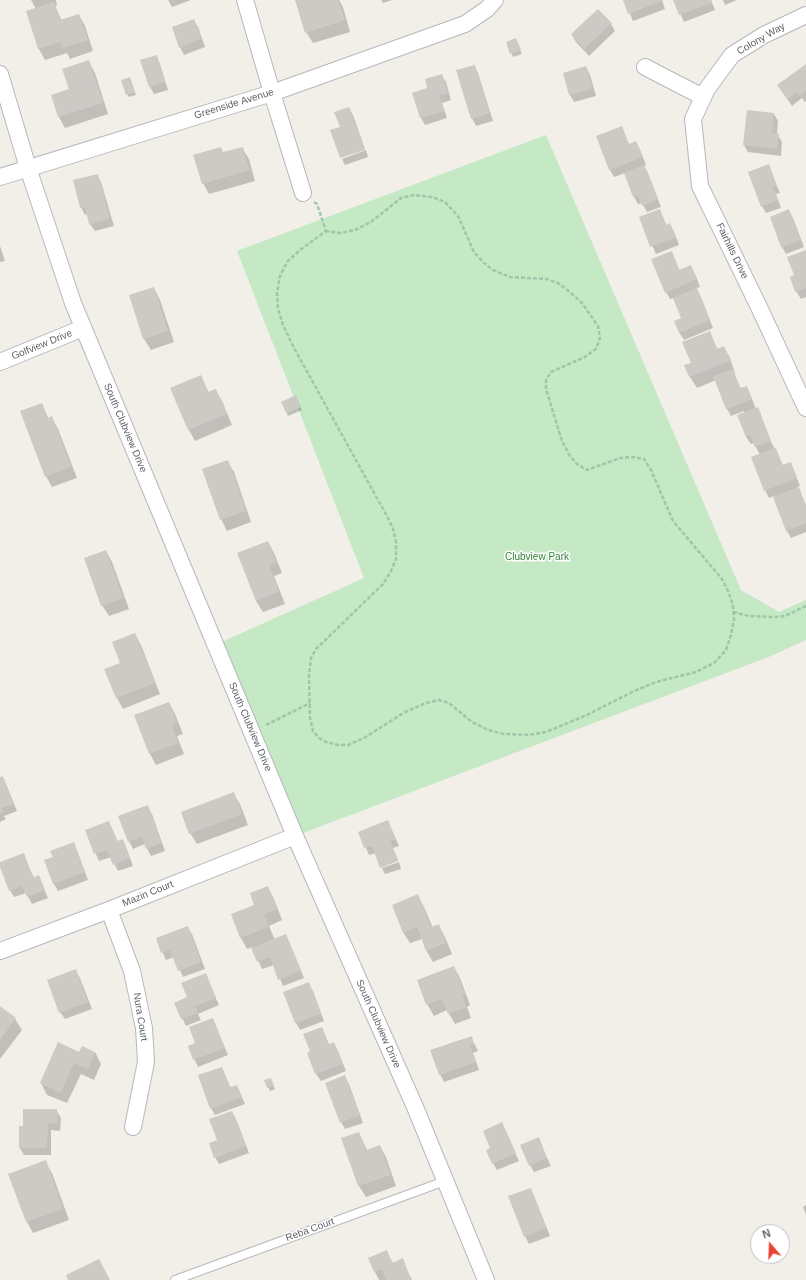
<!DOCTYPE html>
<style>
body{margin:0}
#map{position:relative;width:806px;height:1280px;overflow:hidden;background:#f1efe8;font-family:Arial,sans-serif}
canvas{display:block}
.north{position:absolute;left:750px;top:1224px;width:40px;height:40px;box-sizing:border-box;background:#fff;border:1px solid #bfc1c3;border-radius:50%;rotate:341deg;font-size:11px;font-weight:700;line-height:16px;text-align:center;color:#5f6368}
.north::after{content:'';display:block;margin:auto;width:14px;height:18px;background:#ea4335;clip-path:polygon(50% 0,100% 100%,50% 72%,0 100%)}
</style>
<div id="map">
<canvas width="806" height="1280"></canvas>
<div class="north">N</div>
</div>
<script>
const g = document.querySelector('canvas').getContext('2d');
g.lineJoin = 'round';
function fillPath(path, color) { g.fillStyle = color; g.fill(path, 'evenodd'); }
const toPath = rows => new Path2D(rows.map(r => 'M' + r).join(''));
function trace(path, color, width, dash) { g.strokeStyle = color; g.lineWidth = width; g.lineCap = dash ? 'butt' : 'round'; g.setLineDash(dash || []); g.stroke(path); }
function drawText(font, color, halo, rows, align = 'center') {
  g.font = font + ' Arial,sans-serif'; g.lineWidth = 3; g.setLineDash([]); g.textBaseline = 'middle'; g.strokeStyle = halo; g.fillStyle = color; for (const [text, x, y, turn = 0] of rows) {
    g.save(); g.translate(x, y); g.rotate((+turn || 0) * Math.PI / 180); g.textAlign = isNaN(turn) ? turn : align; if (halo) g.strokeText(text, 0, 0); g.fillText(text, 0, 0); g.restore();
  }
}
fillPath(toPath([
 [546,135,741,590,779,612,806,600,806,640,771,656,295,836,215,645,364,578,237,251]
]), '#c5e8c5');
fillPath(toPath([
 [31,0,56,0,57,6,55,6,62,21,79,15,85,26,93,51,70,59,67,53,45,60,39,49,36,9],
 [168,0,191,0,172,7],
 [296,0,339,0,343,7,350,32,313,43,306,32],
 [381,0,392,0,383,3],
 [624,0,662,0,665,9,633,21],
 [674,0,711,0,715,10,684,22],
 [723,0,737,0,725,5],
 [598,10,611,24,615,31,589,56,576,42,572,35],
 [193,20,198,27,205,47,184,55,180,47],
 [507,42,517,43,522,54,513,57],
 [156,57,160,64,168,90,154,94,150,87,142,61],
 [89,62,95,73,108,114,65,128,59,117,70,90],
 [474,66,478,73,493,121,476,126,472,118],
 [806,66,806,101,805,102,802,98,792,106,778,85],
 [586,67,590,75,596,96,574,102,570,95,564,74],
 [441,75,446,82,451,100,442,103,447,118,425,125,421,118,414,93,429,89],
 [131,81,136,95,129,97,127,94],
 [349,108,353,115,365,149,341,157,341,128],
 [774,114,778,121,777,134,782,142,781,156,748,152,744,145],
 [621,127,629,145,636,142,640,150,646,165,644,166,648,173,661,207,647,212,642,203,638,204,634,197,625,173,614,177,610,170,597,137],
 [242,148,249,159,255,181,209,194,203,183,224,153],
 [366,150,368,157,345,165,342,159],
 [768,166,780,193,776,194,781,208,766,213,762,206],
 [97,175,101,182,114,226,95,231,90,224,88,214,85,215,81,207],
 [659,210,667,226,670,225,674,232,679,245,656,254,640,218],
 [789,211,793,218,804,247,786,254,782,247,771,217],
 [0,246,5,261,0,262],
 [806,251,806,297,801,299,796,291,796,276],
 [671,252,680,271,695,274,700,287,696,288,701,297,713,328,684,340,679,332,682,319,674,298,670,299,666,292],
 [154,288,160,300,174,342,151,350,144,339,131,296],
 [709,332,718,350,724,347,730,358,735,373,734,373,741,389,746,387,750,394,756,409,757,408,761,414,760,414,768,437,779,456,783,466,790,463,794,471,800,486,797,487,806,505,806,532,791,538,787,531,774,496,769,498,765,490,760,455,754,443,751,444,746,437,744,411,731,416,727,409,716,380,697,388,690,377,686,366,692,363],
 [201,376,209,393,215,390,222,401,232,425,195,441,189,430,171,389],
 [297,400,302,410,288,416,282,402],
 [41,404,49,419,52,418,58,429,77,478,52,487,46,476],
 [227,461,234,472,251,522,227,531,221,519],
 [268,542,274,553,282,573,274,576,285,604,263,612,256,601,238,553],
 [106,551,112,562,129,609,109,616,102,605],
 [135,634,141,645,160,694,123,709,117,698,122,664],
 [169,703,175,714,183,734,177,736,184,754,156,765,150,754,135,716],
 [2,777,6,784,17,811,4,816,6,819,0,822,0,778],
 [233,793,240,804,248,825,197,844,190,833],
 [147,807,152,814,165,851,151,856,145,844,133,849,129,841],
 [388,821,399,846,393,848,398,860,381,866,376,853,369,855,359,832],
 [109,822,118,842,122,840,126,847,133,866,118,871,111,857,99,861,86,831],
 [73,844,77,851,88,880,58,891,54,884,46,861,54,858],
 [23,854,34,878,38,876,48,898,32,904,26,893,14,897,10,890,0,864],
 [399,862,401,869,385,874,382,868],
 [268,888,274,899,282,920,269,926,275,940,286,935,304,978,283,986,274,965,262,969,252,947,247,949,241,938,232,914,256,905],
 [418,896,424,907,433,928,439,926,445,937,452,954,433,962,426,950,422,939,410,943,403,932],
 [187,927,192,934,205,969,183,977,174,957,166,960,157,939],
 [454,967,460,978,470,1005,467,1007,471,1018,455,1024,447,1010,434,1016,427,1004],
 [75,970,80,978,92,1009,65,1019,60,1012],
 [205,975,219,1005,198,1014,201,1020,186,1026,175,1003,188,998],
 [308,984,313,991,324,1021,300,1030,296,1023,285,993],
 [0,1007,15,1019,22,1030,0,1059],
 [212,1019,228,1055,198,1067,189,1047,197,1044],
 [322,1028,329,1045,334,1043,338,1051,346,1071,321,1081,316,1074,309,1053,311,1052],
 [471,1037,478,1051,473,1053,479,1070,444,1082,440,1074],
 [95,1052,101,1064,94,1080,81,1074,67,1103,47,1095,41,1083,80,1053],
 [222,1068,231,1088,237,1086,245,1104,215,1115,211,1108],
 [344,1077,349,1084,363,1123,345,1129,341,1122],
 [272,1082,275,1089,270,1091,268,1087],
 [56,1110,61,1118,60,1131,51,1130,51,1155,24,1155,20,1148,24,1127],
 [232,1112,236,1119,249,1153,219,1164,215,1157,218,1141],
 [504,1130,519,1161,497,1170,493,1163,491,1149],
 [359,1133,367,1150,380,1146,386,1157,396,1186,366,1197,359,1186,343,1139],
 [538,1139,551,1166,534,1172,530,1165],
 [45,1162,52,1173,69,1220,33,1233,27,1222,10,1174],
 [530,1189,534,1196,550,1236,529,1244,525,1236],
 [806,1205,806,1215,803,1207],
 [386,1251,393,1263,402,1260,412,1280,379,1280,375,1272]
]), '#0003');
fillPath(toPath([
 [295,0,338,0,345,20,305,33],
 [623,0,664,0,628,14],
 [673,0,711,0,712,3,679,15],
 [54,2,60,20,79,14,88,40,63,48,61,42,38,49,26,11],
 [598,9,612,23,584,49,571,34],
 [194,19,201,39,179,48,172,27],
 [516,38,521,50,510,54,506,42],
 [157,55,165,82,149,87,140,60],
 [89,60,103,103,58,117,51,95,69,89,62,69],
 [806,64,806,91,800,96,797,92,787,99,777,85],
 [475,65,490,113,471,119,456,70],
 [586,66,592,89,569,95,563,73],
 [442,74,448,93,439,95,444,111,420,118,412,93,427,88,425,79],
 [130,77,135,92,126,95,121,80],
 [349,107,365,150,340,158,330,130,340,127,334,112],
 [747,110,774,113,772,133,779,134,777,149,743,145],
 [622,126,629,144,636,141,643,157,609,170,596,136],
 [221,147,223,152,243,147,249,170,202,184,193,155],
 [769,164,777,186,773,187,778,200,761,207,748,172],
 [644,165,658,199,642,206,638,196,633,197,624,173],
 [98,174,110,219,89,224,85,207,80,208,73,180],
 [660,209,666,225,670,223,676,237,650,247,639,217],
 [789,209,801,240,781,247,770,217],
 [806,250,806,288,795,292,790,277,794,275,787,257],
 [672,251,679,270,691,265,697,279,665,293,651,259],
 [154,287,168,331,143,339,129,295],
 [697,288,710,320,679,333,674,321,681,318,673,298],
 [710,331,717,349,724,346,730,361,689,377,684,365,691,363,682,342],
 [733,369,740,388,747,386,752,399,726,409,713,376],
 [201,375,208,392,216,389,227,414,188,430,170,388],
 [296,395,301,407,286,413,281,402],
 [42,403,48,418,52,416,71,467,45,477,20,411],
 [758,407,771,441,755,447,750,435,746,437,737,415],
 [776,448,782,465,791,462,797,478,764,491,751,457],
 [228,460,246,511,220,520,202,469],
 [799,487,806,506,806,523,786,531,773,497],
 [268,541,276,562,269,565,279,592,256,601,237,553],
 [106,550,123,598,101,606,84,558],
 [135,633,155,683,116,698,104,669,120,663,112,642],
 [169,702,177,723,172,725,178,743,149,754,134,715],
 [3,776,13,804,1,808,3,812,0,813,0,777],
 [234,792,242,814,189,834,181,812],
 [148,805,162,843,146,849,142,837,128,842,118,816],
 [388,820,395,839,390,841,398,861,380,868,372,846,364,848,358,832],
 [109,821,117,841,123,839,130,858,113,865,107,850,94,854,85,830],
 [74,842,85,872,53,884,44,860,53,857,50,851],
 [24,853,33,878,39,875,45,890,27,897,22,886,9,891,0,867,0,862],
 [268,886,277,909,264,914,268,927,240,938,231,914,254,905,250,893],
 [418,894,431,927,439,924,446,943,426,951,417,927,403,933,392,905],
 [188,926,201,962,178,971,170,950,161,953,156,938],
 [286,934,301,970,278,980,270,957,257,962,251,948],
 [454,966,465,994,462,995,466,1007,448,1014,442,999,426,1005,417,980],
 [76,969,88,1002,59,1013,47,980],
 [206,973,216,998,195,1006,198,1013,181,1019,174,1003,187,997,181,983],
 [309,982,321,1014,295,1023,283,992],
 [0,1006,16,1018,0,1040],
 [213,1018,225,1048,193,1060,188,1046,195,1043,189,1027],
 [322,1027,329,1044,334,1042,343,1064,315,1074,307,1053,310,1051,303,1034],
 [472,1036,474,1044,470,1045,476,1062,439,1075,430,1050],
 [58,1042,79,1052,82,1046,95,1052,88,1069,74,1063,61,1093,40,1083],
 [222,1067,230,1087,237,1085,242,1097,210,1109,198,1075],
 [345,1075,360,1115,340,1123,325,1083],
 [271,1078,274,1085,267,1088,264,1080],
 [23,1109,57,1109,57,1124,48,1123,47,1148,19,1148,19,1126,23,1126],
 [232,1111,246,1146,214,1158,209,1143,217,1140,209,1119],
 [502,1122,516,1153,492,1164,486,1150,490,1148,483,1131],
 [359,1132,366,1150,380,1145,391,1175,358,1186,341,1138],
 [539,1137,547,1158,529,1166,520,1145],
 [46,1160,63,1209,26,1222,8,1174],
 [531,1188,546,1228,524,1237,508,1196],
 [387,1250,392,1263,403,1258,411,1280,387,1280,382,1269,374,1272,368,1258],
 [99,1259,110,1280,68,1280,66,1275]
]), '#cccac5');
const lane = toPath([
 [175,1280,445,1181]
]);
const street = toPath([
 [245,0,272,93,303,193],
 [806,15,764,35,732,55,707,89,693,119,700,186,758,305,806,408],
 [645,67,703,97],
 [0,74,28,168,73,303,295,836,415,1107,486,1280],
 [0,177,272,93,465,24,487,9,495,0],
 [0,362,83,328],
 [109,910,132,971,144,1028,146,1062,133,1127],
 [0,951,109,910,295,836]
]);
trace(lane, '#b5b8bc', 10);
trace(street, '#b5b8bc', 18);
trace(toPath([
 [314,202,317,204,326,231,300,250,287,262,280,276,277,293,278,309,283,325,294,348,388,518,393,529,396,542,396,559,391,571,383,584,316,649,311,658,309,676,310,718,313,731,319,738,326,742,338,745,348,745,364,738,405,712,426,703,439,700,449,703,472,722,488,730,504,734,528,735,546,732,587,715,632,692,656,682,696,672,714,663,726,650,731,635,734,620,733,605,728,591,722,579,673,521,651,470,644,459,633,457,620,458,587,470,577,464,570,456,562,441,546,389,546,380,551,372,585,357,596,349,600,338,598,326,582,303,570,292,558,283,546,279,510,277,493,270,483,262,474,252,458,216,445,202,432,197,414,195,401,198,371,222,355,230,340,233,326,231],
 [733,612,749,616,775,617,785,616,806,606],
 [266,725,310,703]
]), '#9cc7a9', 2.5, [4, 2]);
trace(lane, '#fff', 8);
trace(street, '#fff', 16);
drawText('10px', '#5f6368', '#fff', [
 ["Colony Way",761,39,-30],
 ["Greenside Avenue",234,104,-17],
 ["Fairhills Drive",732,251,64],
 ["Golfview Drive",42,345,-22],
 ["South Clubview Drive",125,428,67],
 ["South Clubview Drive",250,727,67],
 ["Mazin Court",148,894,-22],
 ["Nura Court",140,1017,81],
 ["South Clubview Drive",378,1024,66],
 ["Reba Court",310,1230,-20]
]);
drawText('10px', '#348238', '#fff', [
 ["Clubview Park",537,557]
]);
</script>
